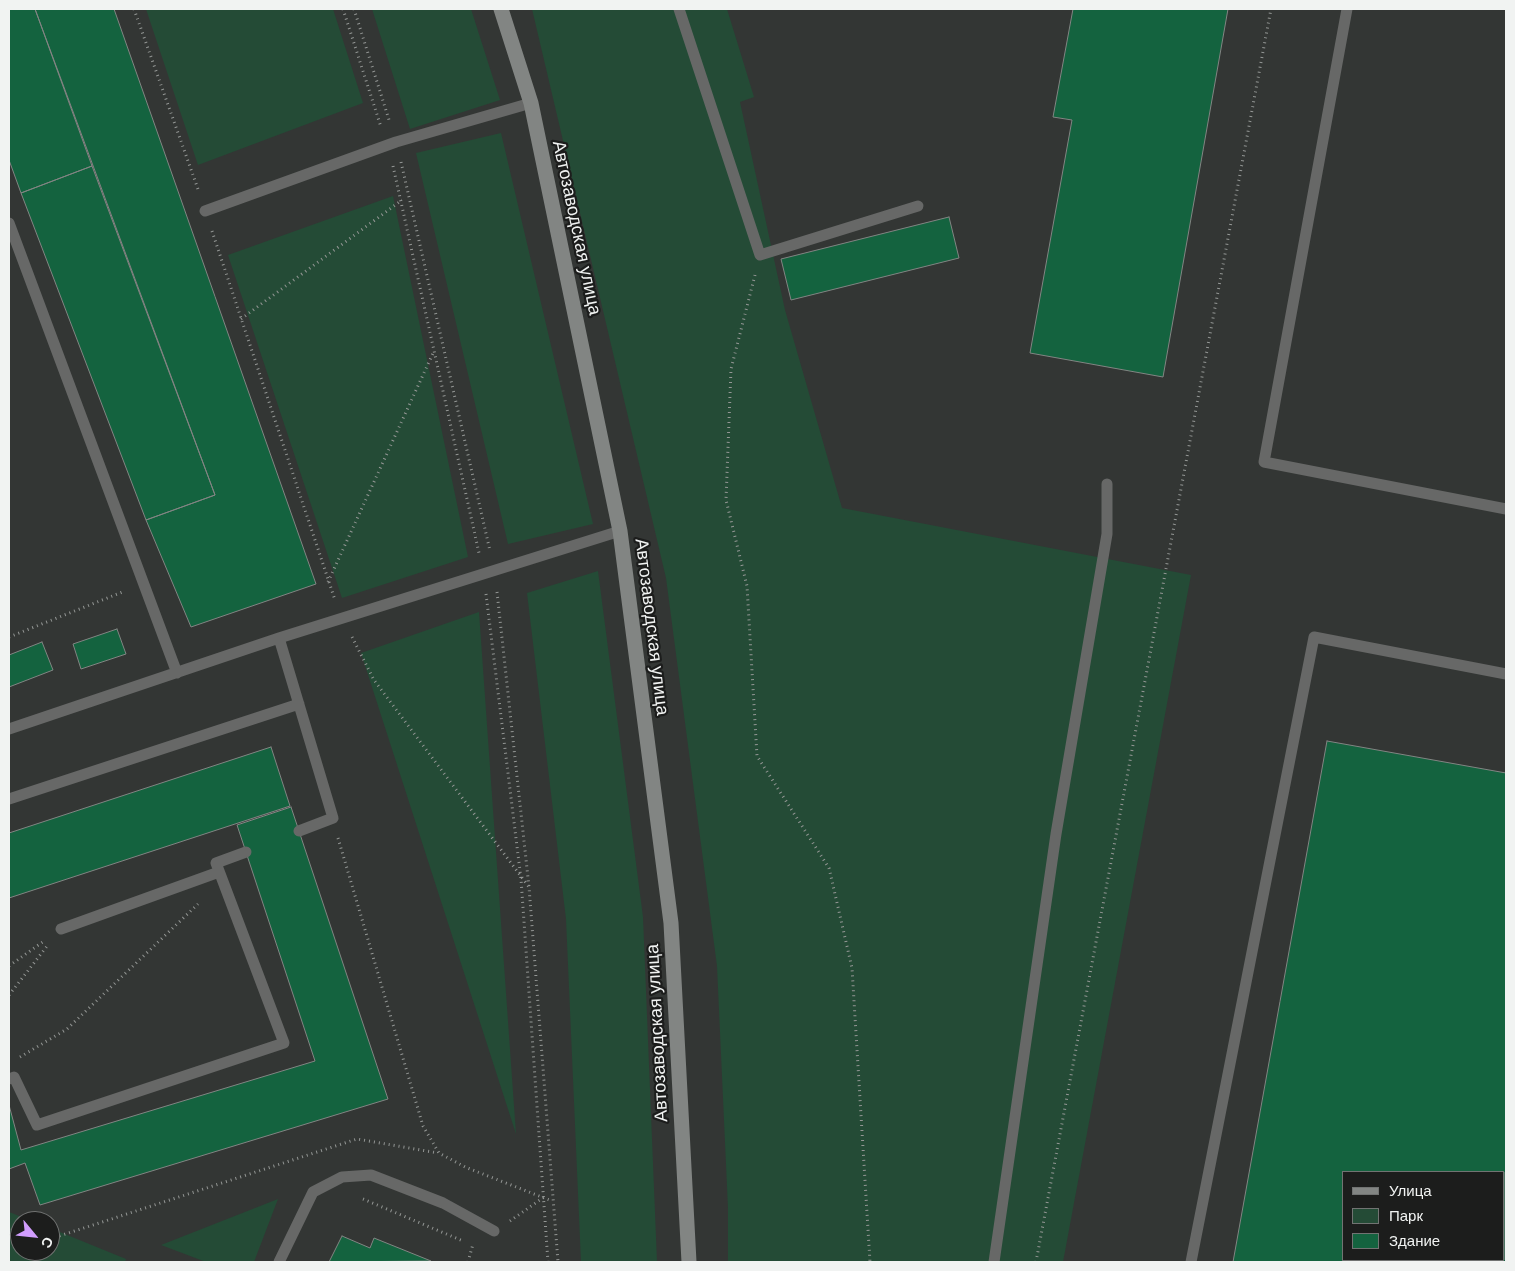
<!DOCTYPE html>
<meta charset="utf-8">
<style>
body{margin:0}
#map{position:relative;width:1515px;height:1271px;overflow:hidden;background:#333634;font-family:"DM Sans",sans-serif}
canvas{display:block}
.frame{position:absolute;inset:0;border:10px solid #f1f3f2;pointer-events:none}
.legend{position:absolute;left:1342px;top:1171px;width:162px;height:90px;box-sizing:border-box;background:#1c1d1c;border:1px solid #717372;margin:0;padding:6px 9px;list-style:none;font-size:15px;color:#f1f3f2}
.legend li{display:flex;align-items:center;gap:10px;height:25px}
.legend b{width:25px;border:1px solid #717372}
.north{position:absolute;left:10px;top:1211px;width:50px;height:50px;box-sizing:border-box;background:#1c1d1c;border:1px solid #717372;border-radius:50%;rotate:118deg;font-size:14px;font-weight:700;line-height:20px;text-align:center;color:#f1f3f2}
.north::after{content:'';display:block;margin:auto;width:18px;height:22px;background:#d19dfe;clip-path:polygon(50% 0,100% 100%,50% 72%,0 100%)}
</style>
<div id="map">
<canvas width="1515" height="1271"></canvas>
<div class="frame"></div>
<ul class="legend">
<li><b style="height:6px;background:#828583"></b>Улица</li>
<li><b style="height:14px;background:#244b36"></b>Парк</li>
<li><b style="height:14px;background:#14633f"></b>Здание</li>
</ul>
<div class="north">С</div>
</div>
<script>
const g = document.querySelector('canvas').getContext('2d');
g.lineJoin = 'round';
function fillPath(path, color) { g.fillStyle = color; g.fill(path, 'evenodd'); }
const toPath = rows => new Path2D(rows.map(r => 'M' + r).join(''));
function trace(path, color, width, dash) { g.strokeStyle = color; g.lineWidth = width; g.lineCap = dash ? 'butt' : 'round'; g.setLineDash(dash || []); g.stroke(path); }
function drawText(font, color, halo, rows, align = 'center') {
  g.font = font + ' "DM Sans",sans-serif'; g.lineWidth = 4.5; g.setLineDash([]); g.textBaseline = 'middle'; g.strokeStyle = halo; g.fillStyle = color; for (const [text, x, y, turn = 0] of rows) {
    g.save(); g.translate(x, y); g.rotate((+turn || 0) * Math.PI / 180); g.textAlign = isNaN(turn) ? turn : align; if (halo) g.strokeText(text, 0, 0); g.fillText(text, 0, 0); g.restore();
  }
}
fillPath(toPath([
 [146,9,333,9,363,103,198,165],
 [372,9,471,9,500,100,410,129],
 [532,9,727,9,754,97,740,102,785,310,842,508,1191,575,1063,1262,728,1262,728,1208,717,966,666,578],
 [501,133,593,524,508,544,416,153],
 [393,196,468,557,342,598,228,255],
 [598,571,643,917,657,1262,581,1262,566,919,527,593],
 [479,612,516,1134,361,653],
 [278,1199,254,1262,206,1262,161,1245],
 [9,1212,32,1221,20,1221,20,1251,50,1251,50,1228,126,1259,125,1262,9,1262]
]), '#244b36');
const building = toPath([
 [9,9,35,9,92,166,21,193,9,160,9,9],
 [35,9,114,9,316,584,191,627,146,520,215,495,35,9],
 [1073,9,1228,9,1163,377,1030,353,1072,120,1053,117,1073,9],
 [92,166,215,495,146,520,21,193,92,166],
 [949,217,959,258,791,300,781,259,949,217],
 [117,629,126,654,81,669,73,644,117,629],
 [42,642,53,670,9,687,9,655,42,642],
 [1327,741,1506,773,1506,1262,1233,1262,1327,741],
 [1344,1172,1504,1172,1504,1260,1344,1260,1344,1172],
 [271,747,290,806,9,898,9,833,271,747],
 [291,807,388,1099,40,1205,25,1163,9,1169,9,1105,21,1150,315,1061,237,825,291,807],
 [342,1236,370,1248,374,1238,431,1261,329,1262,342,1236]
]);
fillPath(building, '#14633f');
trace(building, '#828583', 1);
trace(toPath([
 [134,9,199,192],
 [343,9,381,127],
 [354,9,390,123],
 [401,162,490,551],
 [393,166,479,553],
 [212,231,335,600],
 [755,275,731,369,726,500,747,586,757,756,829,868,852,968,870,1262],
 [241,319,402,200],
 [328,582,434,351],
 [497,592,529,887,558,1262],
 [486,594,521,879,548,1262],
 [9,637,125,591],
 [352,637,374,680,529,887],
 [338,838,423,1126,439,1153,465,1167,552,1201],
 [9,966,44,941],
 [9,995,48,945],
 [20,1057,67,1029,198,904],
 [363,1199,463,1241],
 [510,1221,544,1197],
 [9,1230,20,1233],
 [50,1239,357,1139,438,1153],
 [468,1262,473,1244],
 [1036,1262,1271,9]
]), '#949795', 3, [1, 4]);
trace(toPath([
 [679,9,760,255,918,206],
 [1347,9,1264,462,1506,509],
 [205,211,396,142,531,103],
 [9,223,177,673],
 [279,638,333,818,299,831],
 [9,729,279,638,620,531],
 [9,799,299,704],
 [61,929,219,872],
 [9,1079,14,1077,37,1125,284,1043,216,863,246,852],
 [279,1262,313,1192,342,1177,371,1175,443,1203,494,1231],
 [994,1262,1056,834,1107,534,1107,484],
 [1191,1262,1314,637,1506,674]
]), '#676867', 11);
trace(toPath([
 [501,9,531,103,620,531,671,923,689,1262]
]), '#828583', 15);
drawText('18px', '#f1f3f2', '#1c1d1c', [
 ["Автозаводская улица",576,228,78],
 ["Автозаводская улица",651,627,83],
 ["Автозаводская улица",658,1033,-93]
]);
</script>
